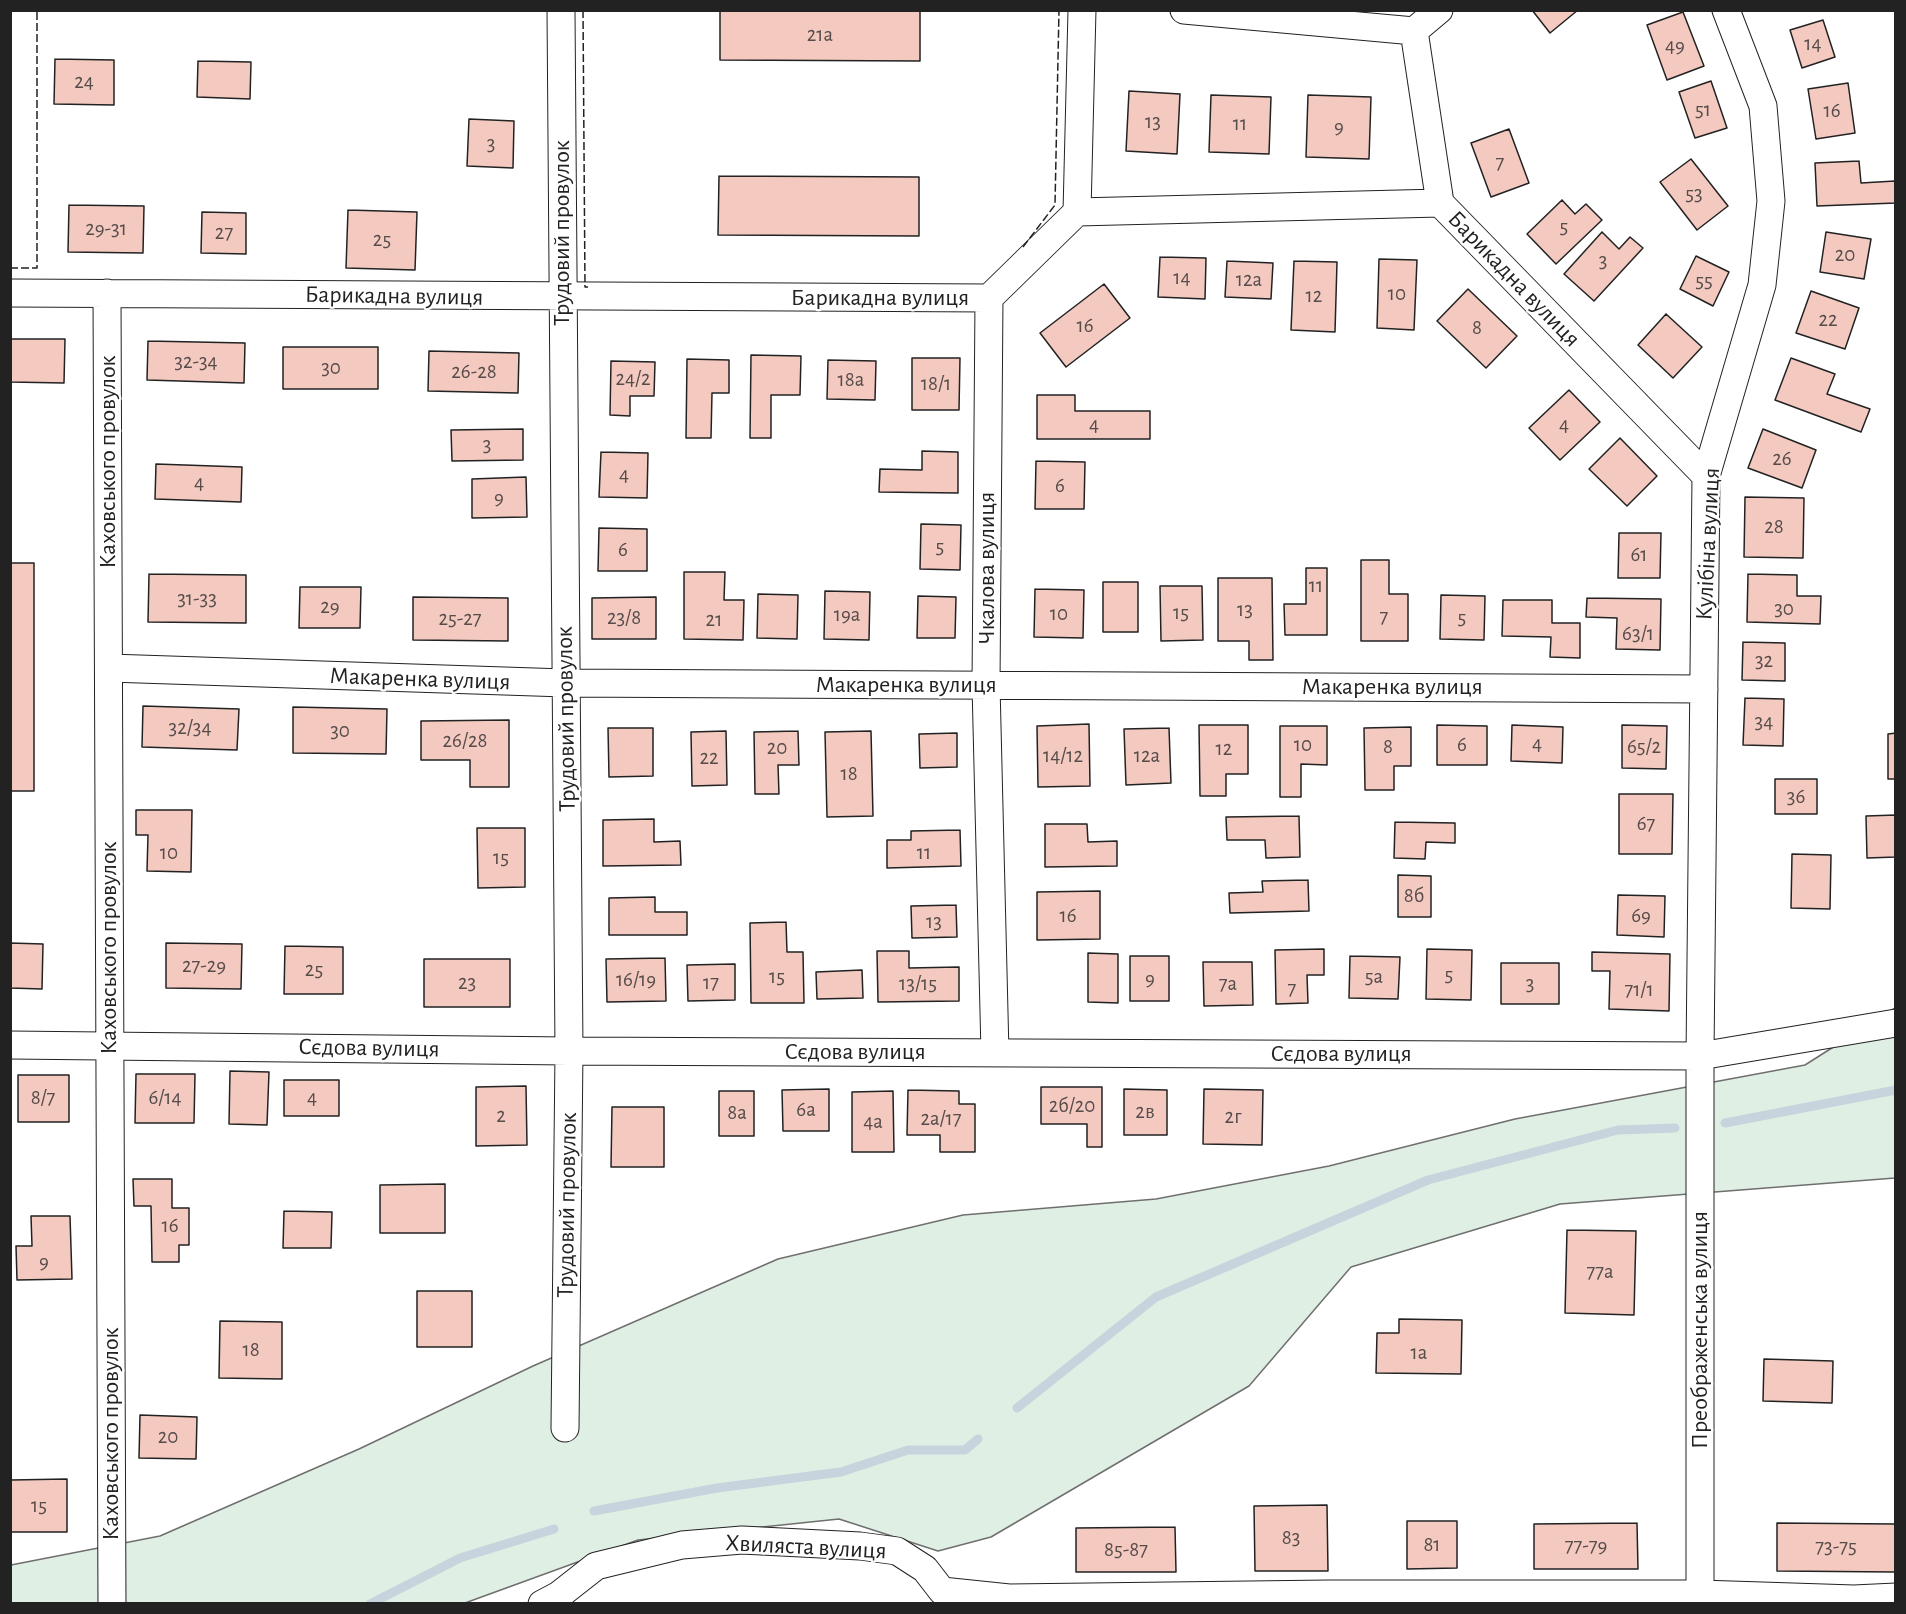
<!DOCTYPE html>
<meta charset="utf-8">
<style>
body{margin:0}
#map{position:relative;width:1906px;height:1614px;overflow:hidden;background:#fff;font-family:"Alegreya Sans",sans-serif}
canvas{display:block}
.frame{position:absolute;inset:0;border:12px solid #222;pointer-events:none}
</style>
<div id="map">
<canvas width="1906" height="1614"></canvas>
<div class="frame"></div>
</div>
<script>
const g = document.querySelector('canvas').getContext('2d');
g.lineJoin = 'round';
function fillPath(path, color) { g.fillStyle = color; g.fill(path, 'evenodd'); }
const toPath = rows => new Path2D(rows.map(r => 'M' + r).join(''));
function trace(path, color, width, dash) { g.strokeStyle = color; g.lineWidth = width; g.lineCap = dash ? 'butt' : 'round'; g.setLineDash(dash || []); g.stroke(path); }
function drawText(font, color, halo, rows, align = 'center') {
  g.font = font + ' "Alegreya Sans",sans-serif'; g.lineWidth = 4.5; g.setLineDash([]); g.textBaseline = 'middle'; g.strokeStyle = halo; g.fillStyle = color; for (const [text, x, y, turn = 0] of rows) {
    g.save(); g.translate(x, y); g.rotate((+turn || 0) * Math.PI / 180); g.textAlign = isNaN(turn) ? turn : align; if (halo) g.strokeText(text, 0, 0); g.fillText(text, 0, 0); g.restore();
  }
}
const green = toPath([
 [1895,1008,1895,1178,1560,1204,1351,1267,1249,1386,991,1537,938,1551,839,1519,638,1540,465,1603,11,1604,11,1565,160,1536,359,1449,533,1366,778,1259,963,1215,1156,1199,1329,1166,1515,1119,1805,1065,1895,1008]
]);
fillPath(green, '#e0efe3');
trace(green, '#6f6f6f', 1.5);
trace(toPath([
 [1725,1123,1896,1090],
 [1017,1408,1156,1297,1428,1180,1618,1130,1675,1128],
 [594,1511,717,1488,841,1472,908,1450,965,1450,978,1439],
 [370,1604,460,1558,554,1529]
]), '#c7d3dd', 9);
const building = toPath([
 [720,10,920,10,920,61,720,60,720,10],
 [1532,10,1578,10,1550,33,1532,10],
 [1683,12,1704,66,1667,80,1647,25,1683,12],
 [1823,20,1835,57,1802,68,1790,30,1823,20],
 [55,59,114,60,114,105,54,104,55,59],
 [198,61,251,62,250,99,197,97,198,61],
 [1711,81,1727,128,1695,138,1679,92,1711,81],
 [1848,83,1855,133,1816,139,1808,89,1848,83],
 [1129,91,1180,94,1177,154,1126,151,1129,91],
 [1211,95,1271,97,1269,154,1209,152,1211,95],
 [1308,95,1371,97,1369,159,1306,157,1308,95],
 [469,119,514,121,513,168,467,166,469,119],
 [1509,129,1529,183,1491,197,1471,143,1509,129],
 [1691,159,1728,206,1697,230,1660,182,1691,159],
 [1859,161,1861,183,1895,181,1896,203,1817,206,1815,163,1859,161],
 [719,176,919,177,919,236,718,235,719,176],
 [1562,200,1575,214,1586,204,1602,220,1556,264,1527,234,1562,200],
 [69,205,144,206,143,253,68,252,69,205],
 [348,210,417,212,415,270,346,268,348,210],
 [202,212,246,213,246,254,201,253,202,212],
 [1602,232,1619,249,1630,237,1643,248,1594,301,1564,274,1602,232],
 [1826,232,1871,239,1864,279,1820,272,1826,232],
 [1696,256,1729,272,1713,306,1680,289,1696,256],
 [1160,257,1206,258,1205,299,1158,297,1160,257],
 [1379,259,1417,260,1414,330,1377,328,1379,259],
 [1227,261,1273,263,1271,299,1225,297,1227,261],
 [1294,261,1337,262,1335,332,1291,330,1294,261],
 [1104,284,1130,318,1066,367,1040,333,1104,284],
 [1468,289,1517,336,1486,368,1437,321,1468,289],
 [1811,291,1859,308,1845,349,1796,333,1811,291],
 [1666,314,1702,347,1673,378,1638,345,1666,314],
 [10,339,65,339,64,383,10,382,10,339],
 [148,341,245,343,244,383,147,380,148,341],
 [283,347,378,347,378,389,283,389,283,347],
 [429,351,519,353,518,393,428,391,429,351],
 [751,355,801,356,800,395,771,395,771,438,750,438,751,355],
 [912,358,960,358,959,410,912,410,912,358],
 [1791,358,1835,374,1827,394,1870,409,1861,432,1775,400,1791,358],
 [687,359,729,360,729,393,712,393,711,438,686,438,687,359],
 [828,360,876,361,875,400,827,399,828,360],
 [611,361,655,362,654,396,630,396,630,416,610,415,611,361],
 [1569,390,1600,422,1560,460,1529,428,1569,390],
 [1037,395,1075,395,1075,411,1150,411,1150,439,1037,439,1037,395],
 [523,429,523,460,452,461,451,430,523,429],
 [1763,429,1816,450,1802,488,1748,468,1763,429],
 [1620,438,1657,476,1627,506,1589,469,1620,438],
 [922,451,958,452,958,493,879,492,880,469,922,470,922,451],
 [601,452,648,453,647,498,599,497,601,452],
 [1036,461,1085,462,1084,509,1035,509,1036,461],
 [156,464,242,467,241,502,155,499,156,464],
 [526,477,527,517,472,518,472,479,526,477],
 [1745,497,1804,498,1803,558,1744,557,1745,497],
 [921,524,961,525,960,570,920,569,921,524],
 [599,528,647,529,647,571,598,571,599,528],
 [1619,533,1661,533,1660,578,1618,578,1619,533],
 [1361,560,1389,560,1389,594,1408,594,1408,641,1361,641,1361,560],
 [10,563,34,563,34,791,10,791,10,563],
 [1306,568,1327,568,1327,635,1285,635,1284,604,1306,604,1306,568],
 [684,572,725,572,724,600,744,600,743,640,684,639,684,572],
 [149,574,246,575,246,623,148,622,149,574],
 [1748,574,1797,575,1797,596,1821,596,1820,624,1747,622,1748,574],
 [1218,578,1272,578,1273,660,1249,660,1249,641,1218,641,1218,578],
 [1103,582,1138,582,1138,632,1103,632,1103,582],
 [1160,586,1202,586,1203,640,1161,641,1160,586],
 [300,587,361,587,360,628,299,628,300,587],
 [1035,589,1084,590,1083,638,1034,637,1035,589],
 [825,591,870,592,869,640,824,639,825,591],
 [758,594,798,595,797,639,757,638,758,594],
 [1441,595,1485,596,1484,640,1440,639,1441,595],
 [918,596,956,597,955,638,917,638,918,596],
 [413,597,508,598,508,641,413,640,413,597],
 [656,597,656,639,592,639,592,598,656,597],
 [1587,598,1661,599,1660,650,1616,649,1617,618,1586,617,1587,598],
 [1503,600,1552,600,1552,623,1580,623,1580,658,1550,657,1551,637,1502,636,1503,600],
 [1743,642,1785,643,1785,681,1742,680,1743,642],
 [1745,698,1784,699,1783,746,1743,745,1745,698],
 [143,706,239,709,237,750,142,747,143,706],
 [293,707,387,709,386,754,293,753,293,707],
 [509,720,509,787,470,787,470,760,421,760,421,721,509,720],
 [1089,724,1090,786,1038,787,1037,726,1089,724],
 [1199,725,1248,725,1248,774,1226,774,1226,796,1200,796,1199,725],
 [1437,725,1487,726,1487,765,1437,765,1437,725],
 [1512,725,1563,727,1562,763,1511,761,1512,725],
 [1622,725,1667,726,1666,769,1622,768,1622,725],
 [1280,726,1327,726,1327,765,1301,764,1301,797,1280,797,1280,726],
 [1411,727,1411,766,1394,766,1394,790,1365,790,1364,728,1411,727],
 [608,728,653,728,653,776,609,777,608,728],
 [1169,728,1171,783,1126,785,1124,729,1169,728],
 [726,731,727,785,692,786,691,732,726,731],
 [798,731,799,765,778,765,779,794,755,794,754,732,798,731],
 [871,731,873,816,827,817,825,732,871,731],
 [957,733,957,767,920,768,919,734,957,733],
 [1896,733,1896,779,1888,779,1888,734,1896,733],
 [1775,779,1817,779,1817,814,1775,814,1775,779],
 [1619,794,1673,794,1672,854,1619,854,1619,794],
 [136,810,192,810,191,872,147,871,148,835,136,835,136,810],
 [1896,815,1896,857,1867,858,1866,816,1896,815],
 [1299,816,1300,857,1266,858,1265,840,1227,840,1226,817,1299,816],
 [654,819,654,842,680,841,681,865,603,866,603,820,654,819],
 [1395,822,1455,823,1455,843,1426,842,1425,859,1394,858,1395,822],
 [1045,824,1087,824,1088,842,1117,841,1117,866,1045,867,1045,824],
 [477,828,525,828,525,887,478,888,477,828],
 [960,830,961,866,887,868,887,840,911,840,911,831,960,830],
 [1792,854,1831,855,1830,909,1791,908,1792,854],
 [1398,875,1431,876,1431,917,1398,917,1398,875],
 [1308,880,1309,911,1230,913,1229,893,1263,892,1262,881,1308,880],
 [1100,891,1100,939,1037,940,1037,892,1100,891],
 [1618,895,1665,896,1664,937,1617,935,1618,895],
 [655,897,655,912,687,912,687,935,609,935,609,898,655,897],
 [956,905,957,937,912,938,911,906,956,905],
 [786,922,787,952,803,952,804,1003,751,1003,750,923,786,922],
 [10,943,43,944,42,989,10,988,10,943],
 [166,943,242,944,241,989,166,988,166,943],
 [285,946,343,947,343,994,284,994,285,946],
 [1324,949,1324,975,1307,975,1308,1003,1276,1004,1275,950,1324,949],
 [1427,949,1472,950,1471,1000,1426,999,1427,949],
 [877,951,909,951,909,968,959,967,959,1001,878,1002,877,951],
 [1592,952,1670,954,1669,1011,1609,1009,1610,971,1592,971,1592,952],
 [1088,953,1118,954,1118,1003,1088,1002,1088,953],
 [1130,956,1169,956,1169,1001,1130,1001,1130,956],
 [1350,956,1400,957,1398,999,1349,998,1350,956],
 [665,958,666,1001,607,1002,606,959,665,958],
 [424,959,510,959,510,1007,424,1007,424,959],
 [1203,962,1252,962,1253,1005,1204,1006,1203,962],
 [1501,963,1559,963,1559,1004,1501,1004,1501,963],
 [735,964,735,1000,688,1001,687,965,735,964],
 [862,970,863,998,817,999,816,972,862,970],
 [230,1071,269,1072,267,1125,229,1124,230,1071],
 [136,1074,195,1074,194,1123,135,1123,136,1074],
 [18,1075,69,1075,69,1122,18,1122,18,1075],
 [284,1080,339,1080,339,1116,284,1116,284,1080],
 [526,1086,527,1145,476,1146,476,1087,526,1086],
 [1041,1087,1102,1087,1102,1147,1087,1147,1087,1124,1041,1124,1041,1087],
 [829,1089,829,1131,783,1131,782,1090,829,1089],
 [1124,1089,1167,1090,1167,1135,1124,1135,1124,1089],
 [1204,1089,1263,1090,1262,1145,1203,1144,1204,1089],
 [908,1090,959,1091,959,1104,975,1104,975,1152,940,1152,940,1135,907,1135,908,1090],
 [719,1091,754,1091,754,1136,719,1136,719,1091],
 [893,1091,894,1152,852,1152,852,1092,893,1091],
 [612,1107,664,1107,664,1167,611,1167,612,1107],
 [133,1179,172,1179,172,1208,189,1208,189,1245,179,1245,179,1262,152,1262,151,1206,134,1206,133,1179],
 [445,1184,445,1233,380,1233,380,1185,445,1184],
 [284,1211,332,1212,331,1248,283,1248,284,1211],
 [31,1216,70,1216,72,1279,17,1280,16,1246,32,1246,31,1216],
 [1567,1230,1636,1231,1634,1315,1565,1313,1567,1230],
 [417,1291,472,1291,472,1347,417,1347,417,1291],
 [1399,1319,1462,1320,1461,1374,1376,1373,1377,1333,1399,1333,1399,1319],
 [220,1321,282,1322,282,1379,219,1378,220,1321],
 [1764,1359,1833,1361,1832,1403,1763,1401,1764,1359],
 [140,1415,197,1417,196,1459,139,1458,140,1415],
 [67,1479,67,1532,11,1532,11,1480,67,1479],
 [1327,1505,1328,1571,1255,1571,1254,1506,1327,1505],
 [1407,1521,1457,1521,1457,1568,1407,1569,1407,1521],
 [1637,1523,1638,1569,1534,1569,1534,1524,1637,1523],
 [1777,1523,1895,1524,1895,1572,1777,1571,1777,1523],
 [1175,1527,1176,1572,1076,1572,1076,1528,1175,1527]
]);
fillPath(building, '#f3c9c0');
trace(building, '#222', 1.5);
const minor = toPath([
 [561,10,569,1051,565,1428],
 [1184,10,1414,31,1439,10],
 [1414,31,1440,203],
 [1077,212,1082,10],
 [10,293,989,298,1077,212,1440,203,1706,476],
 [107,293,112,1604],
 [989,298,986,685,995,1053],
 [109,668,565,683,1704,689],
 [10,1045,569,1051,1700,1056,1896,1023],
 [542,1604,559,1595,596,1566,682,1545,742,1540,860,1546,897,1551,925,1569,942,1591,1009,1598,1329,1594,1700,1594,1854,1599,1896,1597],
 [1700,1604,1700,1056,1706,476,1762,285,1771,201,1763,106,1726,10]
]);
trace(minor, '#222', 29);
trace(minor, '#fff', 27);
trace(toPath([
 [583,10,585,287,588,287],
 [1023,247,1055,205,1059,10],
 [10,268,37,268,37,10]
]), '#222', 1.5, [8, 3]);
drawText('21px', '#564c4a', null, [
 ["21а",820,35],
 ["14",1813,44],
 ["49",1675,46],
 ["24",84,82],
 ["51",1703,110],
 ["16",1832,111],
 ["13",1153,122],
 ["11",1240,124],
 ["9",1339,127],
 ["3",491,144],
 ["7",1500,163],
 ["53",1694,194],
 ["5",1564,227],
 ["29-31",106,229],
 ["27",224,233],
 ["25",382,240],
 ["20",1845,255],
 ["3",1603,261],
 ["14",1182,278],
 ["12а",1249,280],
 ["55",1704,281],
 ["10",1397,294],
 ["12",1314,296],
 ["22",1828,320],
 ["16",1085,326],
 ["8",1477,328],
 ["32-34",196,362],
 ["30",331,368],
 ["26-28",474,372],
 ["24/2",633,379],
 ["18а",851,380],
 ["18/1",936,384],
 ["4",1094,425],
 ["4",1564,425],
 ["3",487,445],
 ["26",1782,459],
 ["4",624,475],
 ["4",199,483],
 ["6",1060,486],
 ["9",499,498],
 ["28",1774,527],
 ["5",940,547],
 ["6",623,550],
 ["61",1639,555],
 ["11",1316,586],
 ["31-33",197,599],
 ["29",330,607],
 ["30",1784,609],
 ["13",1245,610],
 ["15",1181,613],
 ["10",1059,614],
 ["19а",847,615],
 ["7",1384,617],
 ["23/8",624,618],
 ["5",1462,618],
 ["25-27",460,619],
 ["21",714,620],
 ["63/1",1638,634],
 ["32",1764,661],
 ["34",1764,722],
 ["32/34",190,728],
 ["30",340,731],
 ["26/28",465,741],
 ["4",1537,744],
 ["10",1303,745],
 ["6",1462,745],
 ["8",1388,747],
 ["65/2",1644,747],
 ["20",777,748],
 ["12",1224,749],
 ["14/12",1063,756],
 ["12а",1147,756],
 ["22",709,758],
 ["18",849,774],
 ["36",1796,797],
 ["67",1646,824],
 ["10",169,853],
 ["11",924,853],
 ["15",501,858],
 ["8б",1414,896],
 ["16",1068,916],
 ["69",1641,916],
 ["13",934,922],
 ["27-29",204,966],
 ["25",314,970],
 ["5",1449,975],
 ["15",777,977],
 ["5а",1374,977],
 ["9",1150,979],
 ["16/19",636,980],
 ["23",467,983],
 ["17",711,983],
 ["13/15",918,984],
 ["7а",1228,984],
 ["3",1530,984],
 ["7",1292,989],
 ["71/1",1639,990],
 ["8/7",43,1098],
 ["6/14",165,1098],
 ["4",312,1098],
 ["2б/20",1072,1106],
 ["6а",806,1110],
 ["2в",1145,1112],
 ["8а",737,1113],
 ["2",501,1116],
 ["2г",1233,1117],
 ["2а/17",941,1119],
 ["4а",873,1122],
 ["16",170,1226],
 ["9",44,1262],
 ["77а",1600,1272],
 ["18",251,1350],
 ["1а",1419,1353],
 ["20",168,1437],
 ["15",39,1506],
 ["83",1291,1538],
 ["81",1432,1545],
 ["77-79",1586,1546],
 ["73-75",1836,1547],
 ["85-87",1126,1550]
]);
drawText('24px', '#222', '#fff', [
 ["Трудовий провулок",562,233,-90],
 ["Барикадна вулиця",1514,279,46],
 ["Барикадна вулиця",394,296,1],
 ["Барикадна вулиця",880,298],
 ["Каховського провулок",108,462,-90],
 ["Кулібіна вулиця",1708,544,-87],
 ["Чкалова вулиця",987,568,-90],
 ["Макаренка вулиця",420,679,2],
 ["Макаренка вулиця",906,685],
 ["Макаренка вулиця",1392,687],
 ["Трудовий провулок",566,719,-91],
 ["Каховського провулок",109,948,-90],
 ["Сєдова вулиця",369,1048,1],
 ["Сєдова вулиця",855,1052],
 ["Сєдова вулиця",1341,1054],
 ["Трудовий провулок",567,1205,-89],
 ["Преображенська вулиця",1700,1330,-90],
 ["Каховського провулок",111,1434,-90],
 ["Хвиляста вулиця",806,1547,3]
]);
</script>
